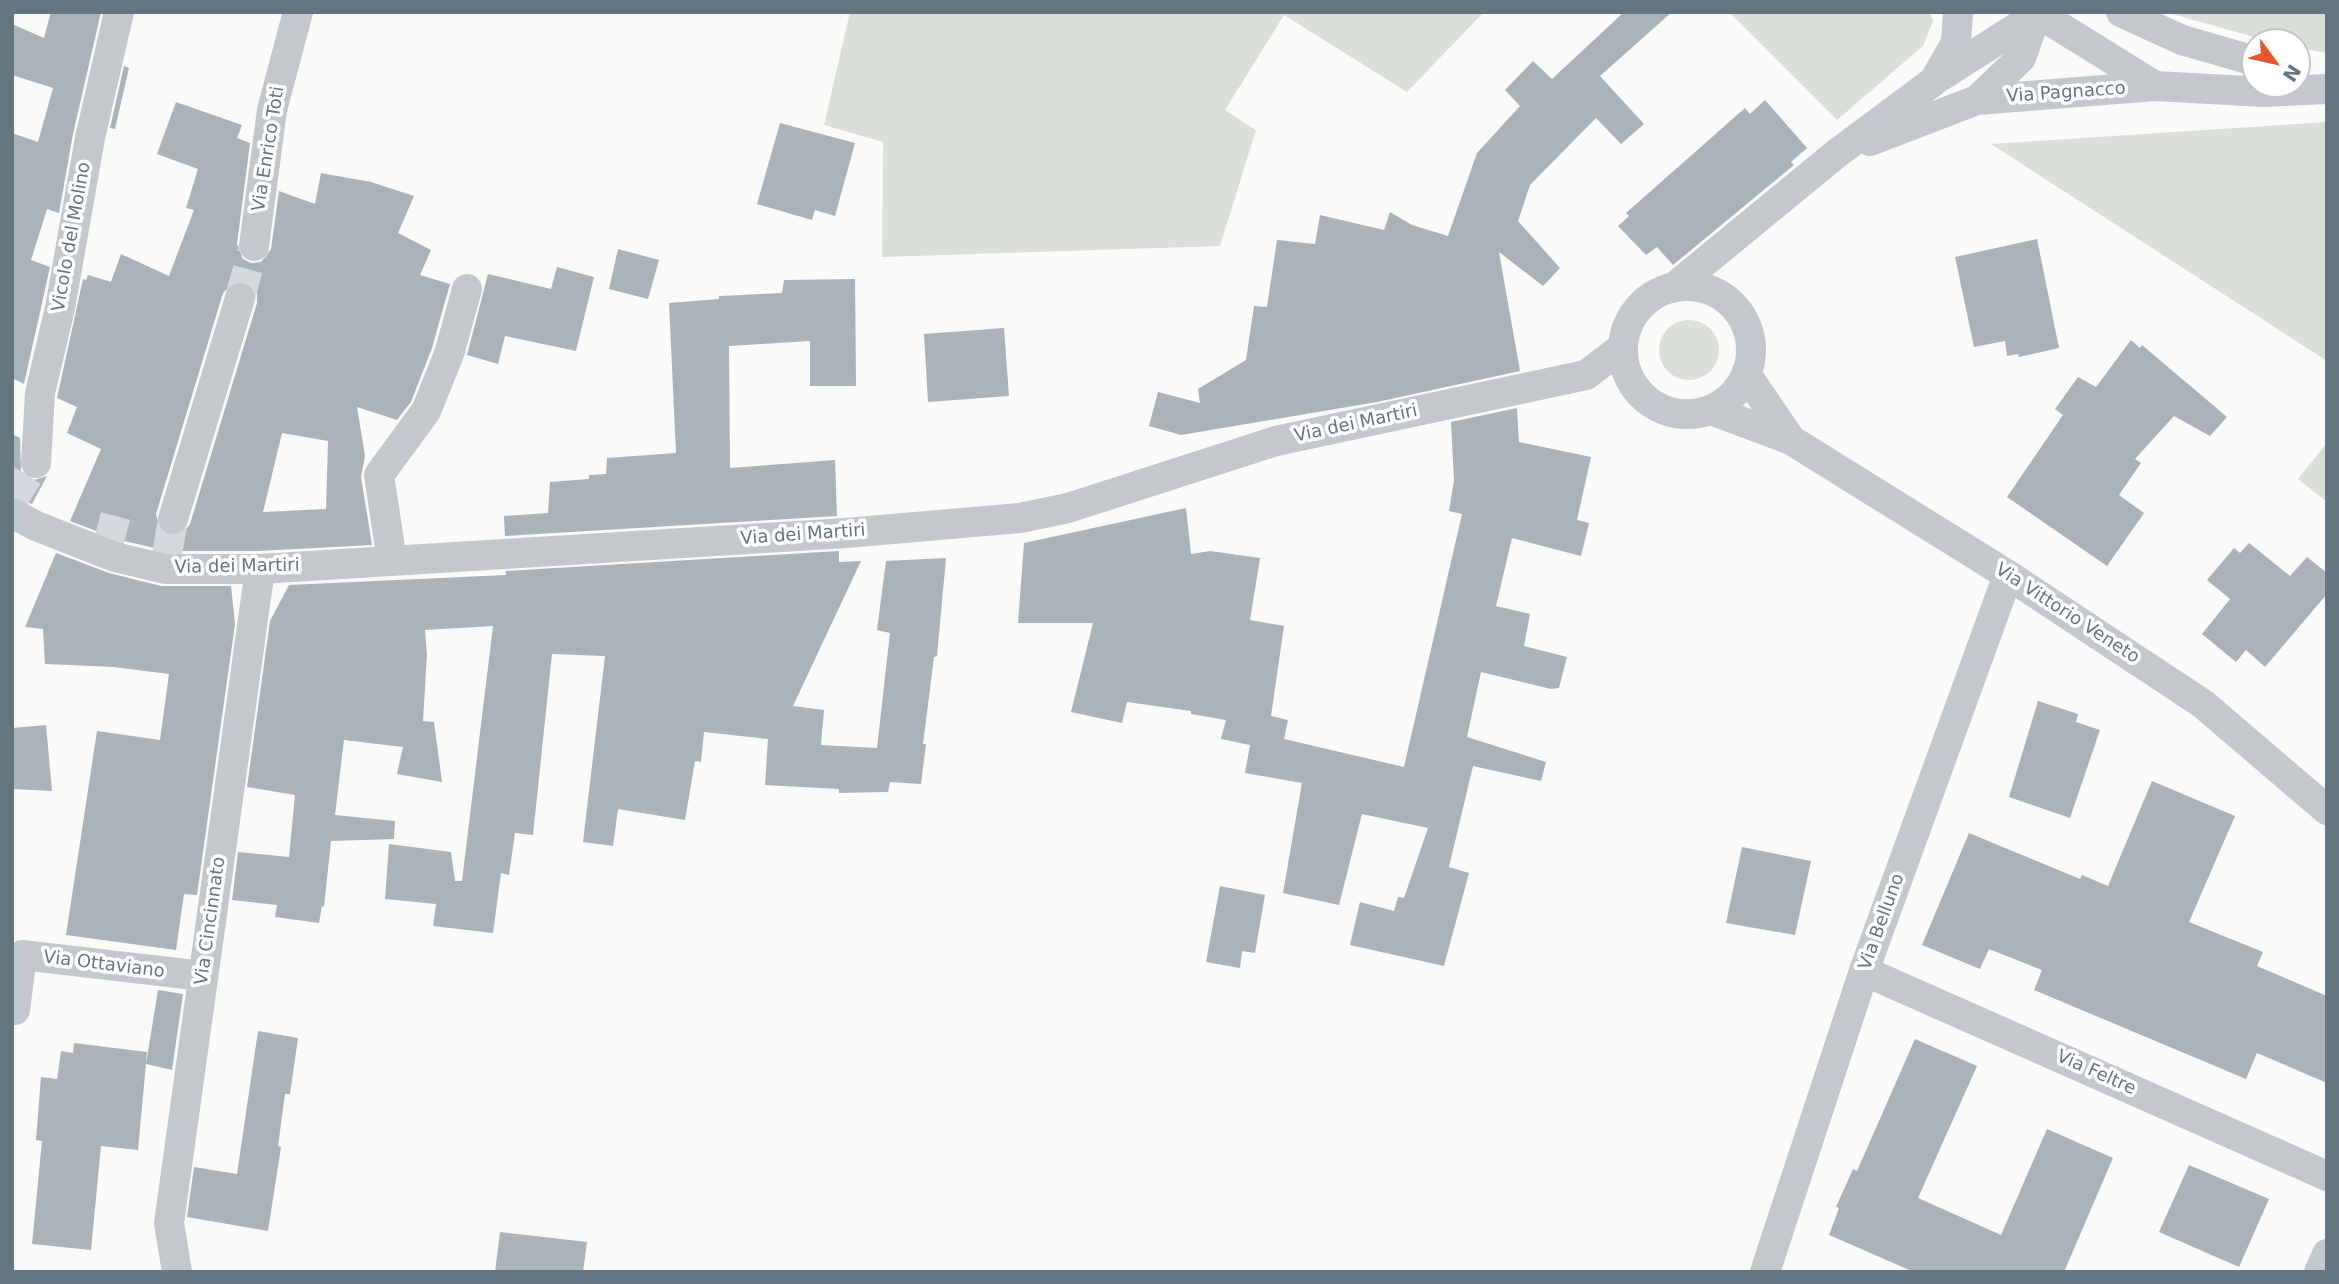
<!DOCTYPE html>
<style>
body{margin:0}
#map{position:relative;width:2339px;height:1284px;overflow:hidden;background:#fafaf8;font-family:"DejaVu Sans",sans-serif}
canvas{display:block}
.frame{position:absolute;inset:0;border:14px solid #657683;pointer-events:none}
.north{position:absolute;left:2241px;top:28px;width:70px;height:70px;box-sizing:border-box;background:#fff;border:2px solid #c1c8cd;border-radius:50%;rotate:123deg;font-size:19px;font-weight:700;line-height:28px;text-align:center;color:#657683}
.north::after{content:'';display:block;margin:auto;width:24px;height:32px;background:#e4572e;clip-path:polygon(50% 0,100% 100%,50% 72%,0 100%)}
</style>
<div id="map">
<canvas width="2339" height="1284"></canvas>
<div class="frame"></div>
<div class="north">N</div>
</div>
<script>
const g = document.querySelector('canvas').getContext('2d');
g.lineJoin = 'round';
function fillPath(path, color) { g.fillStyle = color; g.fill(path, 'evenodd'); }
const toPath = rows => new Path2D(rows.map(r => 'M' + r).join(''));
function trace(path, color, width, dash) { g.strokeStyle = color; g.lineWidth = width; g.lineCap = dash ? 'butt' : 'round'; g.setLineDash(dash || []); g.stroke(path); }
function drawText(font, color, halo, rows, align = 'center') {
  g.font = font + ' "DejaVu Sans",sans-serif'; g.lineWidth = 7; g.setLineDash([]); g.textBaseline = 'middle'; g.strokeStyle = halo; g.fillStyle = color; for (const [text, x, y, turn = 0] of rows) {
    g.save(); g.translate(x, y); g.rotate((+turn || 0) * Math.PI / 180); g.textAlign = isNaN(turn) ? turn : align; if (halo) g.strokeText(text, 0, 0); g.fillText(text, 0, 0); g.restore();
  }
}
fillPath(toPath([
 [850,12,1484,12,1407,92,1284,15,1225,110,1256,130,1220,246,882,257,883,142,824,125],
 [1729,12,1930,12,1933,21,1923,46,1837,120],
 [2165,12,2327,12,2327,53,2297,48,2297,42,2272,42],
 [2327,122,2327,361,1991,144],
 '1659 350a30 30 0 1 1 60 0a30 30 0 1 1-60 0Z',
 [2327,443,2327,502,2298,479]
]), '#dadfd7');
fillPath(toPath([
 [51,12,101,12,73,134,59,213,47,209,31,260,50,267,24,384,12,378,12,133,38,142,53,88,12,75,12,24,44,38],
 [1624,12,1672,12,1600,76,1644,124,1621,144,1596,118,1530,185,1518,221,1560,268,1543,286,1499,252,1520,371,1377,402,1181,435,1149,426,1158,392,1200,403,1198,389,1246,360,1254,306,1267,307,1277,240,1315,244,1320,215,1384,230,1390,212,1412,225,1448,236,1477,153,1520,106,1505,90,1533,61,1552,79],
 [124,66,129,68,115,129,110,128],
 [1765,100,1807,148,1791,162,1794,165,1673,265,1657,247,1646,255,1618,226,1629,216,1626,213,1745,108,1750,114],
 [176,102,242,125,237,138,250,143,237,244,243,259,251,263,261,262,271,249,279,191,315,204,321,173,371,182,414,196,398,233,431,250,420,275,450,284,432,348,411,402,397,420,357,407,365,456,361,477,372,545,259,551,167,551,120,540,70,521,101,449,67,433,77,407,57,398,83,279,86,280,88,275,111,282,121,254,169,276,194,210,186,208,198,169,157,154],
 [235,281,252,286,257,293,257,303,190,524,184,532,169,536,160,530,156,514,223,293],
 [282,433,328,441,326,509,263,512],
 [780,123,855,143,835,216,815,210,812,220,757,204],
 [2037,239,2059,348,2019,357,2018,354,2007,356,2005,341,1974,347,1955,257],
 [618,249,659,260,648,299,609,289],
 [557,267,594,277,576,351,505,336,498,364,467,355,488,274,551,289],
 [855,279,856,386,810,386,810,341,729,346,730,468,835,460,837,516,505,536,504,516,548,513,550,482,589,479,589,475,606,474,607,458,676,453,669,303,719,299,719,296,782,293,784,280],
 [1004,328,1009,396,928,402,924,334],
 [2131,340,2140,348,2142,345,2227,417,2210,436,2174,416,2135,459,2141,463,2119,495,2144,513,2107,566,2007,497,2063,415,2055,409,2078,377,2096,387],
 [1517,408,1519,442,1591,457,1577,520,1589,523,1581,556,1512,538,1496,606,1530,614,1524,646,1567,657,1559,688,1551,689,1481,672,1467,737,1546,762,1541,781,1473,766,1449,867,1469,873,1444,966,1350,945,1360,902,1394,911,1398,897,1404,898,1428,828,1362,814,1339,905,1283,893,1302,783,1245,773,1250,745,1221,739,1226,720,1191,714,1191,711,1127,702,1122,723,1071,712,1093,623,1018,623,1024,543,1186,508,1191,554,1210,551,1260,558,1250,620,1284,626,1271,716,1288,720,1284,739,1404,767,1462,514,1449,511,1454,480,1451,422],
 [12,434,20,438,21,471,34,480,47,476,32,504,12,496],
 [2249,543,2290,576,2307,557,2327,573,2327,594,2265,667,2246,650,2236,662,2202,634,2230,599,2207,580,2234,548,2240,553],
 [839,551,839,562,861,561,793,706,824,710,821,745,877,748,890,633,877,630,886,561,946,558,937,656,934,657,923,744,926,744,921,784,890,782,888,792,839,793,839,789,765,785,768,739,704,732,701,762,695,761,685,820,618,809,613,846,583,842,605,656,552,654,533,835,515,833,509,875,501,873,493,933,433,926,436,904,385,899,389,844,451,852,455,881,462,881,493,626,425,630,427,654,423,721,434,722,442,782,397,774,403,747,344,740,335,815,395,821,394,839,331,841,324,907,322,906,319,923,275,917,277,905,232,900,238,852,289,857,295,795,247,787,270,621,289,585,506,575,506,571],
 [56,553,109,573,161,586,231,586,235,624,197,895,184,894,176,950,66,935,97,731,160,740,169,674,114,667,45,664,43,629,25,627],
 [2038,701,2078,714,2076,722,2100,730,2070,818,2009,797],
 [46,725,52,791,12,789,12,728],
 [2152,781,2235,816,2189,922,2263,952,2257,966,2327,996,2327,1083,2257,1053,2246,1079,2034,990,2042,970,1989,949,1980,969,1922,945,1969,833,2080,879,2082,875,2108,886],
 [1742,847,1811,861,1795,935,1726,923],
 [1220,886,1265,895,1255,953,1242,951,1240,968,1206,962],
 [158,990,183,994,172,1070,146,1064],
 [258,1031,298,1038,290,1094,285,1094,278,1146,281,1147,268,1231,187,1217,194,1167,237,1174],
 [1915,1039,1977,1066,1918,1198,2001,1235,2047,1129,2113,1158,2064,1272,1914,1272,1829,1235,1839,1208,1836,1207,1853,1169,1857,1171],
 [74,1043,147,1052,138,1150,101,1146,91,1250,32,1244,42,1141,36,1140,41,1077,57,1079,61,1051,73,1053],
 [2189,1165,2269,1199,2239,1267,2159,1232],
 [500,1232,587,1242,583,1272,495,1272]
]), '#aab3b9');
trace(toPath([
 [240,298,254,246],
 [12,501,36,463],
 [108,545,118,506],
 [167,555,173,519]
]), '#d5d9db', 30, [30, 15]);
trace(toPath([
 [2036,12,2155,86,2264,92,2327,89],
 [2121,12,2182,40,2255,61],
 [1941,76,2038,14,2051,12],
 [1977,100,2021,58,2037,12],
 [1870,141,1977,100,2155,86],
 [254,246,272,110,298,12],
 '1623 350a64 64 0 1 1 128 0a64 64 0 1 1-128 0Z',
 [1673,288,1836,154,1934,81,1956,43,1958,12],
 [1746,374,1791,440],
 [1711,410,1791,440,2008,575,2203,704,2327,810],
 [36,463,40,393,60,308,90,138,119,12],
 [12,513,36,526,115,557,165,569,260,569,846,533,1020,518,1068,508,1276,441,1586,375,1623,347],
 [173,519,240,298],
 [392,561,379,475,426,411,449,354,467,289],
 [1864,971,2327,1176],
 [12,1010,15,1010,22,955,203,976],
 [177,1272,169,1223,260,569],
 [1765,1272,1864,971,2008,575],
 [2319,1272,2327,1254]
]), '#c3c8cc', 30);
drawText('18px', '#657683', '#fff', [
 ["Via Pagnacco",2066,93,-4],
 ["Via Enrico Toti",269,149,-81],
 ["Vicolo del Molino",72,237,-80],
 ["Via dei Martiri",1356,424,-12],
 ["Via dei Martiri",803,535,-4],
 ["Via dei Martiri",237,567,-1],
 ["Via Vittorio Veneto",2067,614,33],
 ["Via Cincinnato",211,921,-82],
 ["Via Belluno",1882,922,-70],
 ["Via Ottaviano",104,965,7],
 ["Via Feltre",2096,1073,24]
]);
</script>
